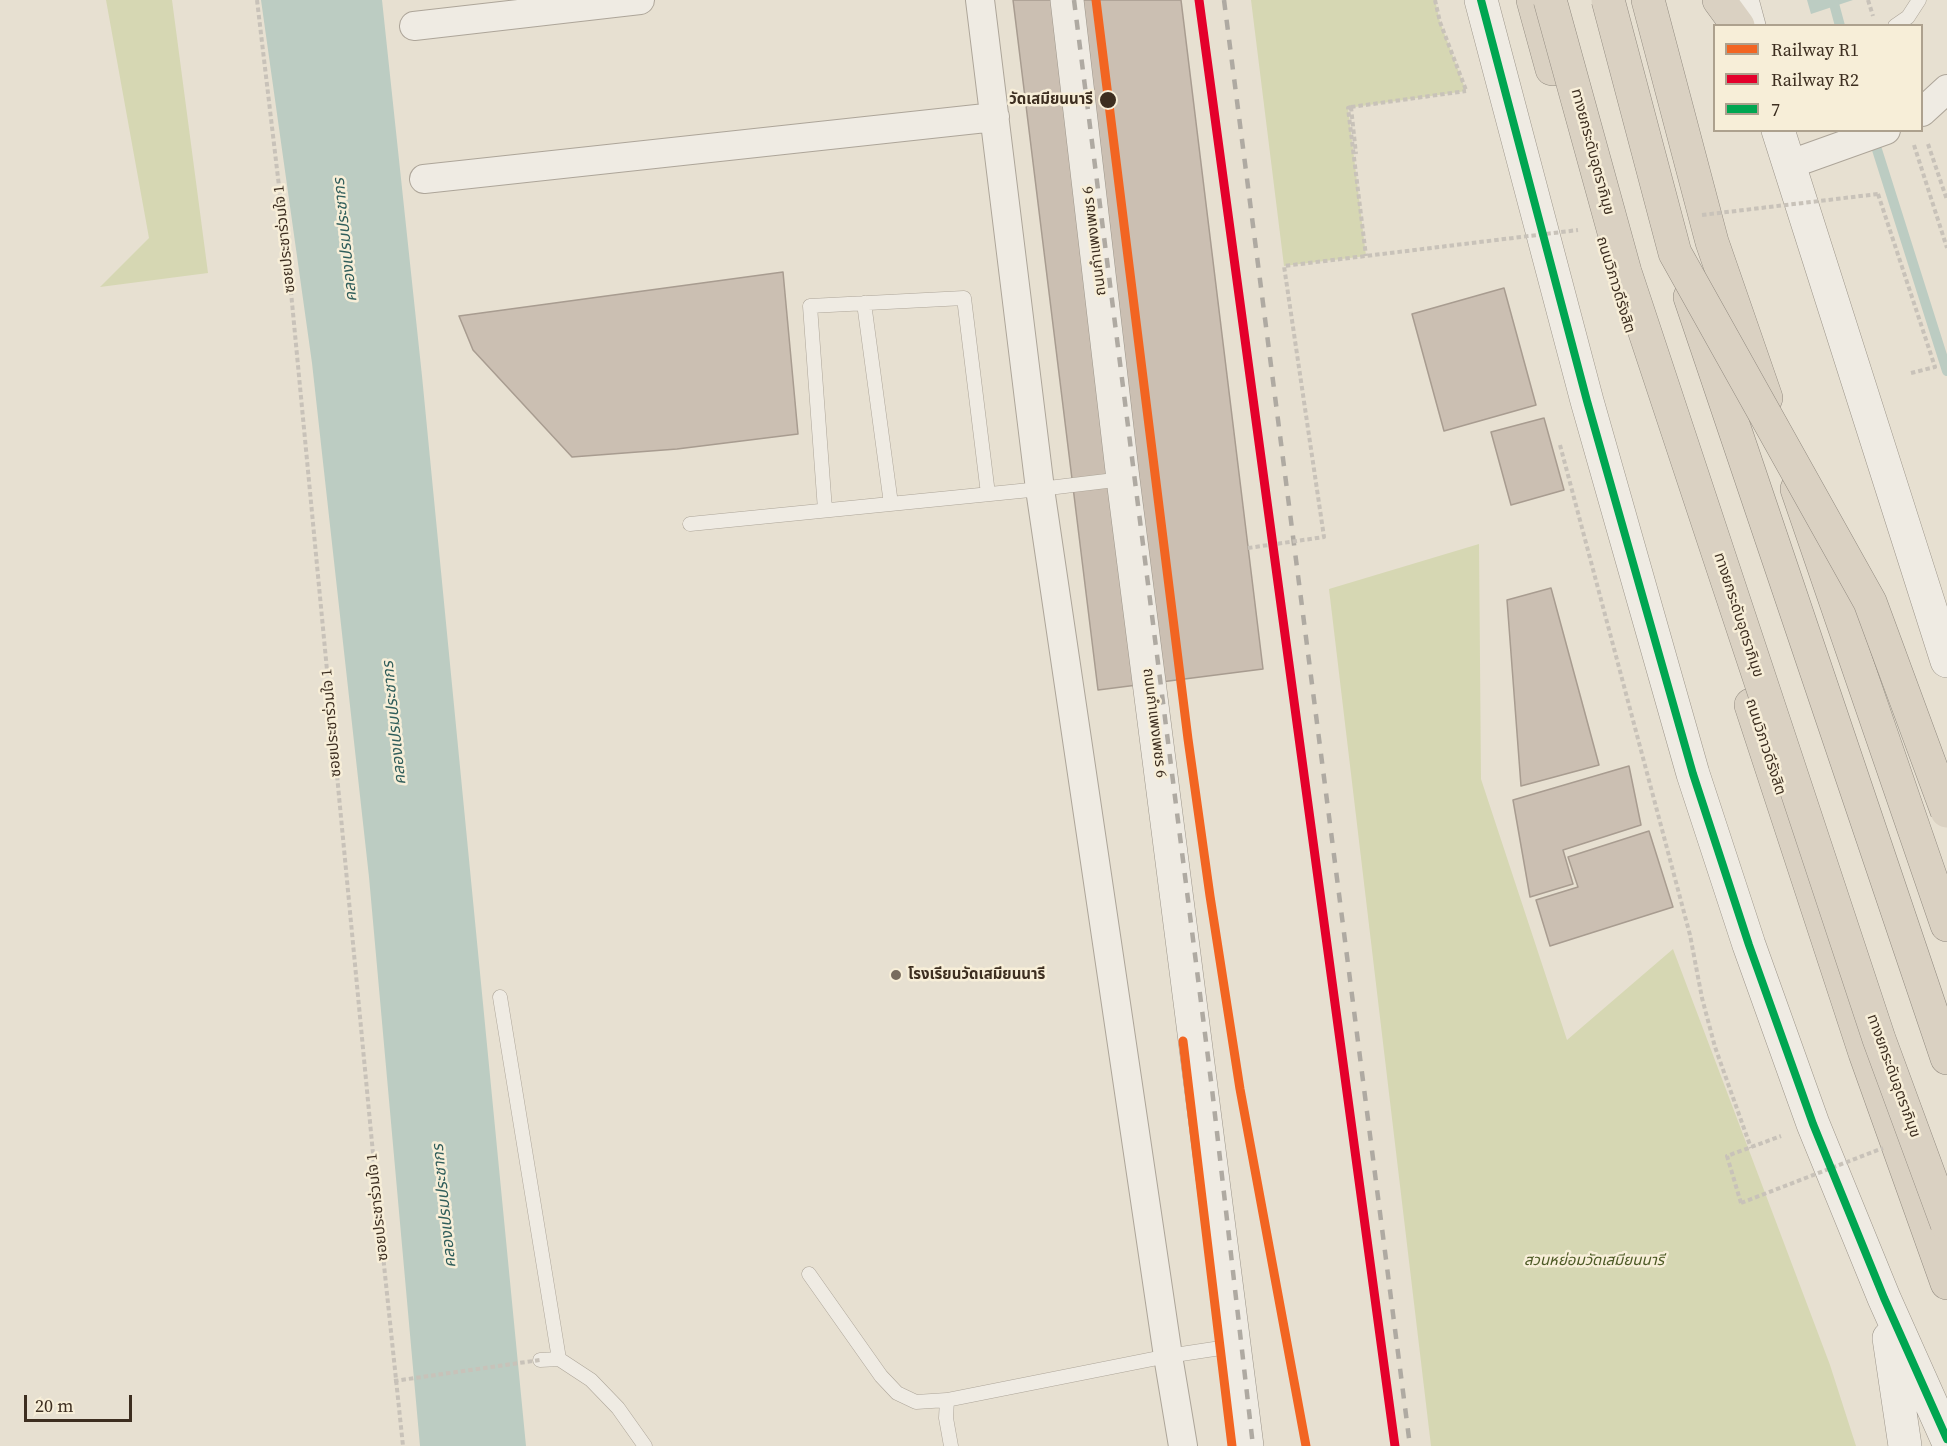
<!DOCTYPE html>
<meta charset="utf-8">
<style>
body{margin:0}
#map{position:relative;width:1947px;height:1446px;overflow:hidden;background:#e7e0d1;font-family:"Source Serif 4",serif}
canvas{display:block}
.legend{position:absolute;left:1713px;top:24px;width:210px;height:108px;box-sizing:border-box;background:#f7eed8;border:2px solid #ada18e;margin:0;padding:8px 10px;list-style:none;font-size:18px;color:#3d2e20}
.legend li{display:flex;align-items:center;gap:12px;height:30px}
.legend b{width:30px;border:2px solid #ada18e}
.scale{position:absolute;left:24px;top:1395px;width:108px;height:27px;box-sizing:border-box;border:3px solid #3d2e20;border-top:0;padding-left:8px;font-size:18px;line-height:21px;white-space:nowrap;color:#3d2e20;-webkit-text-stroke:4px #f7eed8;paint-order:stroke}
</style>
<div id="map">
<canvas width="1947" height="1446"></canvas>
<ul class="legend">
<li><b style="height:8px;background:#f26522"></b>Railway R1</li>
<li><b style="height:8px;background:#e4002b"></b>Railway R2</li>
<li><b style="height:8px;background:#00a651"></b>7</li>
</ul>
<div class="scale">20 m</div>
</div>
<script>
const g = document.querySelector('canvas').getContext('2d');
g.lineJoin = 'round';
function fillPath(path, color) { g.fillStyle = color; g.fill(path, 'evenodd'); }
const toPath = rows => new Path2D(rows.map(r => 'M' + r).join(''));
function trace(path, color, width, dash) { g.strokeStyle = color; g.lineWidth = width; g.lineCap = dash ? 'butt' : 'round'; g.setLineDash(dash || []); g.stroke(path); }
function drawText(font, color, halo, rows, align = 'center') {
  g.font = font + ' "Source Serif 4","Noto Sans Thai",serif'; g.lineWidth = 5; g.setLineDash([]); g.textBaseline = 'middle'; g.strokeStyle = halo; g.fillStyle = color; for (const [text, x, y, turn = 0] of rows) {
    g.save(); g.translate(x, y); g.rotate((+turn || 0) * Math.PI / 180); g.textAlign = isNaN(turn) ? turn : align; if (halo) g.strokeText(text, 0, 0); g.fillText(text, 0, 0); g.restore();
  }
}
fillPath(toPath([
 [106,0,172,0,208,273,100,287,149,238],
 [1251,0,1435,0,1440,22,1466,91,1348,108,1366,256,1284,266],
 [1479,544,1481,779,1567,1040,1673,949,1830,1365,1856,1446,1431,1446,1329,589]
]), '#d6d7b3');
fillPath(toPath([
 [261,0,382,0,422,376,526,1446,420,1446,369,877,312,363],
 [1807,0,1853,0,1811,14]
]), '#bcccc2');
trace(toPath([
 [1833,0,1840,26],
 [1873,137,1947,371]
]), '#bcccc2', 10);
const building = toPath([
 [1013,0,1181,0,1263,669,1098,690,1013,0],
 [783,272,798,434,677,449,572,457,473,350,459,316,783,272],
 [1504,288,1536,405,1444,431,1412,314,1504,288],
 [1544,418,1564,490,1511,505,1491,432,1544,418],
 [1551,588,1599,765,1521,786,1507,600,1551,588],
 [1629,766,1641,825,1563,850,1573,884,1530,897,1513,800,1629,766],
 [1649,831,1673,907,1550,946,1536,900,1578,887,1568,857,1649,831]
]);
fillPath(building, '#cbbfb2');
trace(building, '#a89c90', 1.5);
const lane = toPath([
 [1895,26,1908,17,1919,0],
 [864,303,891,504],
 [825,510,810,306,964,298,988,494],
 [690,524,1040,489,1123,479],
 [500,997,559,1359],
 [809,1274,881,1376,897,1393,916,1402,947,1400],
 [540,1360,559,1359,591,1380,618,1408,645,1446],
 [951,1446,946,1418,947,1400,1168,1356,1234,1346]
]);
const street = toPath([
 [980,0,1040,489,1168,1356,1183,1446],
 [414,26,640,0],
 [1922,112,1947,89],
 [1788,165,1886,130],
 [424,179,995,117]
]);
const secondary = toPath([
 [1067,0,1123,479,1247,1446],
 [1481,0,1587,401,1693,774,1749,945,1813,1124,1884,1298,1947,1439],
 [1742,0,1749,26],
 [1778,130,1947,661],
 [1889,1338,1905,1446]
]);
const highway = toPath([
 [1533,0,1552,69],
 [1648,0,1712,242,1766,398],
 [1719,0,1738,26],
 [1690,297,1947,1058],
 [1797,489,1947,925],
 [1751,705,1865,1053,1947,1283]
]);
trace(lane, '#ada599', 15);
trace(street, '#ada599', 30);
trace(secondary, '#9c958a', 34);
trace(highway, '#928b80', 34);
trace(toPath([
 [257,0,289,271,380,1227,403,1446],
 [1435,0,1440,22,1466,90],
 [1868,0,1873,16],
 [1351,107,1348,108,1366,256],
 [1351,107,1356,154],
 [1351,107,1466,91],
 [1928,144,1947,200],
 [1914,145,1947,248],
 [1878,194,1935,367,1911,373],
 [1560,445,1690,935,1702,998,1715,1047,1751,1148],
 [1741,1203,1727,1156,1781,1136]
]), '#c8c2b9', 4, [4.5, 3]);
trace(lane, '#efebe3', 14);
trace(street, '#efebe3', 28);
trace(secondary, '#efebe3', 33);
trace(highway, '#dad1c2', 33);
trace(toPath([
 [1074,0,1212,1089,1253,1446],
 [1096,0,1188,739,1210,896,1240,1089,1306,1446],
 [1199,0,1395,1446],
 [1224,0,1410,1446]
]), '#afaaa2', 4.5, [10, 10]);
const highwayBridge = toPath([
 [1550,0,1625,272,1879,1039,1947,1224],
 [1608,0,1675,253,1870,602,1947,811]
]);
trace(highwayBridge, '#928b80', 34, []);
trace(toPath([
 [1702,215,1878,194],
 [1248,548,1324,537,1284,266,1578,230],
 [1741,1203,1883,1148],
 [394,1381,540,1360]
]), '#c8c2b9', 4, [4.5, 3]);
trace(highwayBridge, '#dad1c2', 33);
trace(toPath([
 [1481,0,1587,401,1693,774,1749,945,1813,1124,1884,1298,1947,1439]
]), '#00a651', 8);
trace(toPath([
 [1096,0,1188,739,1210,896,1240,1089,1306,1446],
 [1183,1041,1232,1446]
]), '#f26522', 9);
trace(toPath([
 [1199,0,1395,1446]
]), '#e4002b', 9);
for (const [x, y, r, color] of [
 [1108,100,9,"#3d2e20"],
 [896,975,6,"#786c5e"]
]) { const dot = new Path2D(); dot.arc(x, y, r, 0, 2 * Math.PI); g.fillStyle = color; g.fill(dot); trace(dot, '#f7eed8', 2); }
drawText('bold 15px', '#3d2e20', '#f7eed8', [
 ["วัดเสมียนนารี",1093,100]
], 'right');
drawText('15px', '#3d2e20', '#f7eed8', [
 ["ทางยกระดับอุตราภิมุข",1592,152,75],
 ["ซอยประชาร่วมใจ 1",285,239,-96],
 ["ถนนกำแพงเพชร 6",1095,241,-97],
 ["ถนนวิภาวดีรังสิต",1615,285,73],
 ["ทางยกระดับอุตราภิมุข",1738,615,72],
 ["ซอยประชาร่วมใจ 1",332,723,-95],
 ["ถนนกำแพงเพชร 6",1154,723,83],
 ["ถนนวิภาวดีรังสิต",1765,747,72],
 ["ทางยกระดับอุตราภิมุข",1893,1076,70],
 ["ซอยประชาร่วมใจ 1",378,1207,-96]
]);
drawText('bold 15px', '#3d2e20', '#f7eed8', [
 ["โรงเรียนวัดเสมียนนารี",908,975]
], 'left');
drawText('italic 15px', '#4d5a26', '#f7eed8', [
 ["สวนหย่อมวัดเสมียนนารี",1594,1261]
]);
drawText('italic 16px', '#2f5d5a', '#f7eed8', [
 ["คลองเปรมประชากร",346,240,-96],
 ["คลองเปรมประชากร",395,723,-96],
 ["คลองเปรมประชากร",445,1206,-96]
]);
</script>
